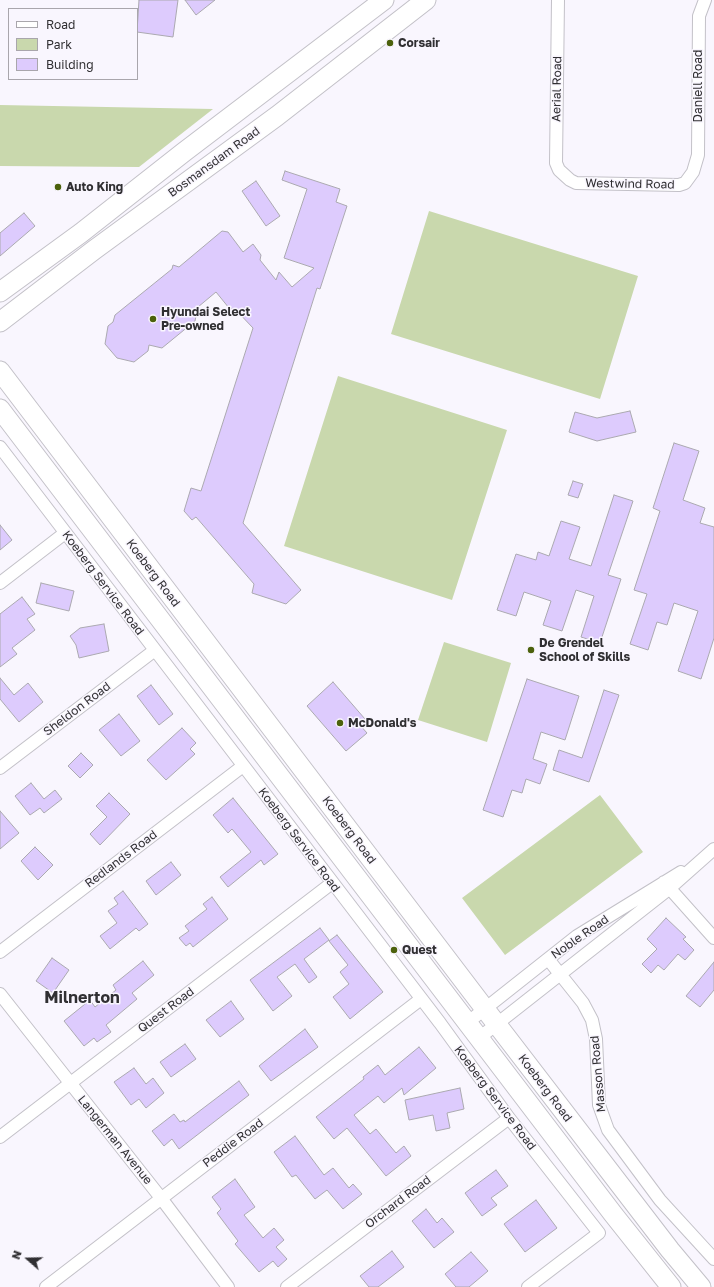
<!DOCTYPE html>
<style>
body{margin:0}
#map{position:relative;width:714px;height:1287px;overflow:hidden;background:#f9f6fe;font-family:"Golos Text",sans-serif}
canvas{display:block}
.legend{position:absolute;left:8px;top:8px;width:130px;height:72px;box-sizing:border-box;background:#f9f6fe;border:1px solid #a9a6ac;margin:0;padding:5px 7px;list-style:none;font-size:12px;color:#302f32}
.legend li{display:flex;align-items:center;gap:8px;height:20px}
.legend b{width:20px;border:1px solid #a9a6ac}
.north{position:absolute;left:8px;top:1239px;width:40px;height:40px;-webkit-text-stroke:3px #f9f6fe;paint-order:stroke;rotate:290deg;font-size:11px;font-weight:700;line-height:16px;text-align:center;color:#302f32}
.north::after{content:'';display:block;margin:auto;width:14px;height:18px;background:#302f32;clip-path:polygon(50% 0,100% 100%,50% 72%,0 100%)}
</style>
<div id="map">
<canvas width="714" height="1287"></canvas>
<ul class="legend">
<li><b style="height:5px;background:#fff"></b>Road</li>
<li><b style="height:11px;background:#c9d8ad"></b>Park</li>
<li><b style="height:11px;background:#ddcbfd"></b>Building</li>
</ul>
<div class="north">N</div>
</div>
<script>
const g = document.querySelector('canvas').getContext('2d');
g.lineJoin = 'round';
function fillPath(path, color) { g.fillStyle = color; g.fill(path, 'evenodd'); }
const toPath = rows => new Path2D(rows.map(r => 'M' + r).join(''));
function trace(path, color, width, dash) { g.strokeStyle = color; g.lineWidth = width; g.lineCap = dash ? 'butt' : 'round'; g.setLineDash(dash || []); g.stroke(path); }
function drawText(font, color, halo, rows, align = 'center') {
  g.font = font + ' "Golos Text",sans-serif'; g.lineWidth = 3; g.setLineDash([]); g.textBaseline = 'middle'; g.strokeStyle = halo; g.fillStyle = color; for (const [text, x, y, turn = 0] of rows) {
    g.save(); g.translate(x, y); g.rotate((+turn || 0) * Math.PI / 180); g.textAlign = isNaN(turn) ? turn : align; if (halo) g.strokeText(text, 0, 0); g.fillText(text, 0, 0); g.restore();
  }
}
fillPath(toPath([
 [0,105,213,109,139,167,0,166],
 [429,211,638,276,600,399,391,334],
 [338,376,507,430,452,600,284,546],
 [444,642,511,663,487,742,418,720],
 [600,795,643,852,505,955,462,898]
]), '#c9d8ad');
const building = toPath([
 [139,0,178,0,173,37,137,32,139,0],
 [185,0,215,0,196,15,185,0],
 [285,171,340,189,336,202,347,206,320,289,317,288,243,523,301,590,286,604,252,593,254,584,196,517,192,520,184,511,191,488,201,491,253,328,235,309,229,308,216,292,198,307,195,321,162,348,149,345,148,351,134,362,117,358,105,344,108,326,113,322,115,315,172,269,173,265,179,267,222,231,228,232,243,252,253,244,261,255,260,260,276,280,279,272,292,287,314,268,284,258,307,189,282,180,285,171],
 [256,181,280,216,266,226,242,191,256,181],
 [24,213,35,226,0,256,0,233,24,213],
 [630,411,636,432,597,441,569,432,575,412,597,418,630,411],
 [674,443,699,451,683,500,705,508,700,523,714,527,714,638,701,679,678,671,698,611,674,603,667,625,657,622,648,650,630,644,647,594,634,590,660,511,653,508,674,443],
 [573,481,583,484,578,498,568,495,573,481],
 [614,495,633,501,608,575,621,579,600,643,581,637,594,596,576,590,562,631,543,625,551,601,524,592,516,616,497,610,516,554,536,560,538,552,549,556,561,521,580,527,569,559,591,566,614,495],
 [0,525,12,540,0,550,0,525],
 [41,583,74,591,69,611,36,603,41,583],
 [22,597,35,614,27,619,35,630,12,648,17,654,0,667,0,614,22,597],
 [104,624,109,651,79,658,76,645,70,636,80,628,104,624],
 [0,678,14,695,28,683,43,702,19,722,0,699,0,678],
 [527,679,579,696,565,740,541,732,533,759,547,764,540,784,526,779,522,793,512,790,503,817,483,810,527,679],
 [333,682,365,719,359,724,367,733,346,751,307,706,333,682],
 [151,685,173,714,159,725,137,696,151,685],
 [604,690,619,695,589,782,553,770,559,750,582,758,604,690],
 [119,714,140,741,121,756,99,730,119,714],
 [182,728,196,743,190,749,195,754,166,780,147,760,182,728],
 [81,753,93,765,80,778,68,766,81,753],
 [31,783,44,799,55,790,62,799,44,813,40,808,30,815,15,796,31,783],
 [109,793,130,814,100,845,90,834,107,817,96,806,109,793],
 [233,798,278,854,264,865,261,860,228,887,220,877,251,852,232,829,228,833,213,815,233,798],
 [0,811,19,833,0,849,0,811],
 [35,847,53,865,38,880,21,861,35,847],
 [171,862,181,875,156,895,146,881,171,862],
 [123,891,148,924,139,931,136,928,110,949,100,936,117,923,108,911,118,904,114,898,123,891],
 [212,897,228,919,193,947,190,943,186,946,179,938,189,931,185,926,207,909,203,904,212,897],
 [666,918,686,937,683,939,694,950,685,960,678,954,664,970,658,965,651,973,642,964,657,949,647,939,666,918],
 [320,928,329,940,304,959,317,977,309,983,295,964,277,977,292,996,273,1011,250,980,320,928],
 [337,935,383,992,350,1019,333,997,349,984,340,972,348,965,329,941,337,935],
 [52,958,69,970,53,993,36,981,52,958],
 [143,961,154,975,132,993,137,999,106,1025,111,1032,97,1042,94,1038,84,1046,64,1021,90,1000,95,1007,116,990,113,985,143,961],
 [714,962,714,990,700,1007,686,996,714,962],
 [231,1001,244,1019,220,1037,206,1020,231,1001],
 [305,1029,318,1047,271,1081,259,1066,305,1029],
 [185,1044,196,1059,171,1077,160,1062,185,1044],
 [419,1047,436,1068,404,1095,402,1088,384,1103,378,1096,354,1115,370,1134,376,1129,396,1153,404,1146,411,1156,386,1176,347,1128,334,1139,316,1117,364,1079,363,1077,378,1065,385,1075,419,1047],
 [134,1068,146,1084,153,1078,164,1093,146,1108,139,1099,131,1105,114,1082,134,1068],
 [239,1081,249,1095,179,1149,172,1139,164,1146,152,1131,174,1114,180,1122,184,1120,185,1122,239,1081],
 [460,1088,464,1109,447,1113,450,1128,436,1131,433,1115,409,1120,405,1100,460,1088],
 [295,1136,324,1175,333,1168,349,1188,353,1184,362,1194,343,1209,327,1190,315,1199,296,1175,292,1177,274,1152,295,1136],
 [496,1170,508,1186,491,1198,497,1205,482,1216,465,1193,496,1170],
 [235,1179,255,1207,244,1215,263,1238,274,1228,284,1240,276,1247,287,1259,278,1267,273,1261,259,1272,235,1244,238,1241,217,1213,221,1209,212,1197,235,1179],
 [536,1200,557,1228,525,1252,504,1224,536,1200],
 [426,1209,437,1223,442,1218,454,1232,434,1248,412,1221,426,1209],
 [392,1251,404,1267,378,1287,369,1287,360,1276,392,1251],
 [471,1252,488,1271,469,1287,456,1287,445,1274,471,1252]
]);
fillPath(building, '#ddcbfd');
trace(building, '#aba9b0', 1);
const minor = toPath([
 [558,0,556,163,559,170,570,180,576,183,679,185,685,183,693,172,698,155,699,16,705,0],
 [0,447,440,1023,509,1118,599,1233,528,1287],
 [0,583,65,533],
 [0,768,155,650],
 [664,882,714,938],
 [0,952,243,766],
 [548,959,583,1003,592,1020,596,1039,599,1105,608,1130,660,1200,714,1259],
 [0,994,161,1198,228,1287],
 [467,1023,577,936,681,872],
 [479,1038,670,888,714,849],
 [0,1137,332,883],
 [46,1287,421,999],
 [287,1287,509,1118]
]);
const primary = toPath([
 [0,292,81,233,184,152,384,0],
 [0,322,94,250,277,116,426,0],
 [0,371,485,1009,670,1250,701,1287],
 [0,409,613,1214,671,1287]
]);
trace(minor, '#c3c1c8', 14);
trace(primary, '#c3c1c8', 21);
trace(minor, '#fff', 12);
trace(primary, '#fff', 19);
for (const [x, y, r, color] of [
 [390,43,4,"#4c610c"],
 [58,187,4,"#4c610c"],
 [153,319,4,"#4c610c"],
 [531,650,4,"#4c610c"],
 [340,723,4,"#4c610c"],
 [394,950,4,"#4c610c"]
]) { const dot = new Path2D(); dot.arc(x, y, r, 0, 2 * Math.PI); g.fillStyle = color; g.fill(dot); trace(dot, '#f9f6fe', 1.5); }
drawText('bold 12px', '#302f32', '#f9f6fe', [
 ["Corsair",398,43],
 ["Auto King",66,187],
 ["Hyundai Select",161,312],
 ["Pre-owned",161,326],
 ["De Grendel",539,643],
 ["School of Skills",539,657],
 ["McDonald's",348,723],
 ["Quest",402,950]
], 'left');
drawText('12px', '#302f32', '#f9f6fe', [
 ["Daniell Road",698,86,-90],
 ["Aerial Road",557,89,-89],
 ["Bosmansdam Road",214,162,-36],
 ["Westwind Road",630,184,1],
 ["Koeberg Road",153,573,53],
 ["Koeberg Service Road",103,583,53],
 ["Sheldon Road",77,709,-37],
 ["Koeberg Road",349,830,53],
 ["Koeberg Service Road",299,840,53],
 ["Redlands Road",121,859,-37],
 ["Noble Road",580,937,-35],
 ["Quest Road",166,1010,-37],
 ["Masson Road",598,1074,-95],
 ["Koeberg Road",545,1088,53],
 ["Koeberg Service Road",495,1098,53],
 ["Langerman Avenue",115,1140,51],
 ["Peddie Road",233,1143,-37],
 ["Orchard Road",398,1202,-37]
]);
drawText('bold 16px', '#302f32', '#f9f6fe', [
 ["Milnerton",82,998]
]);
</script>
